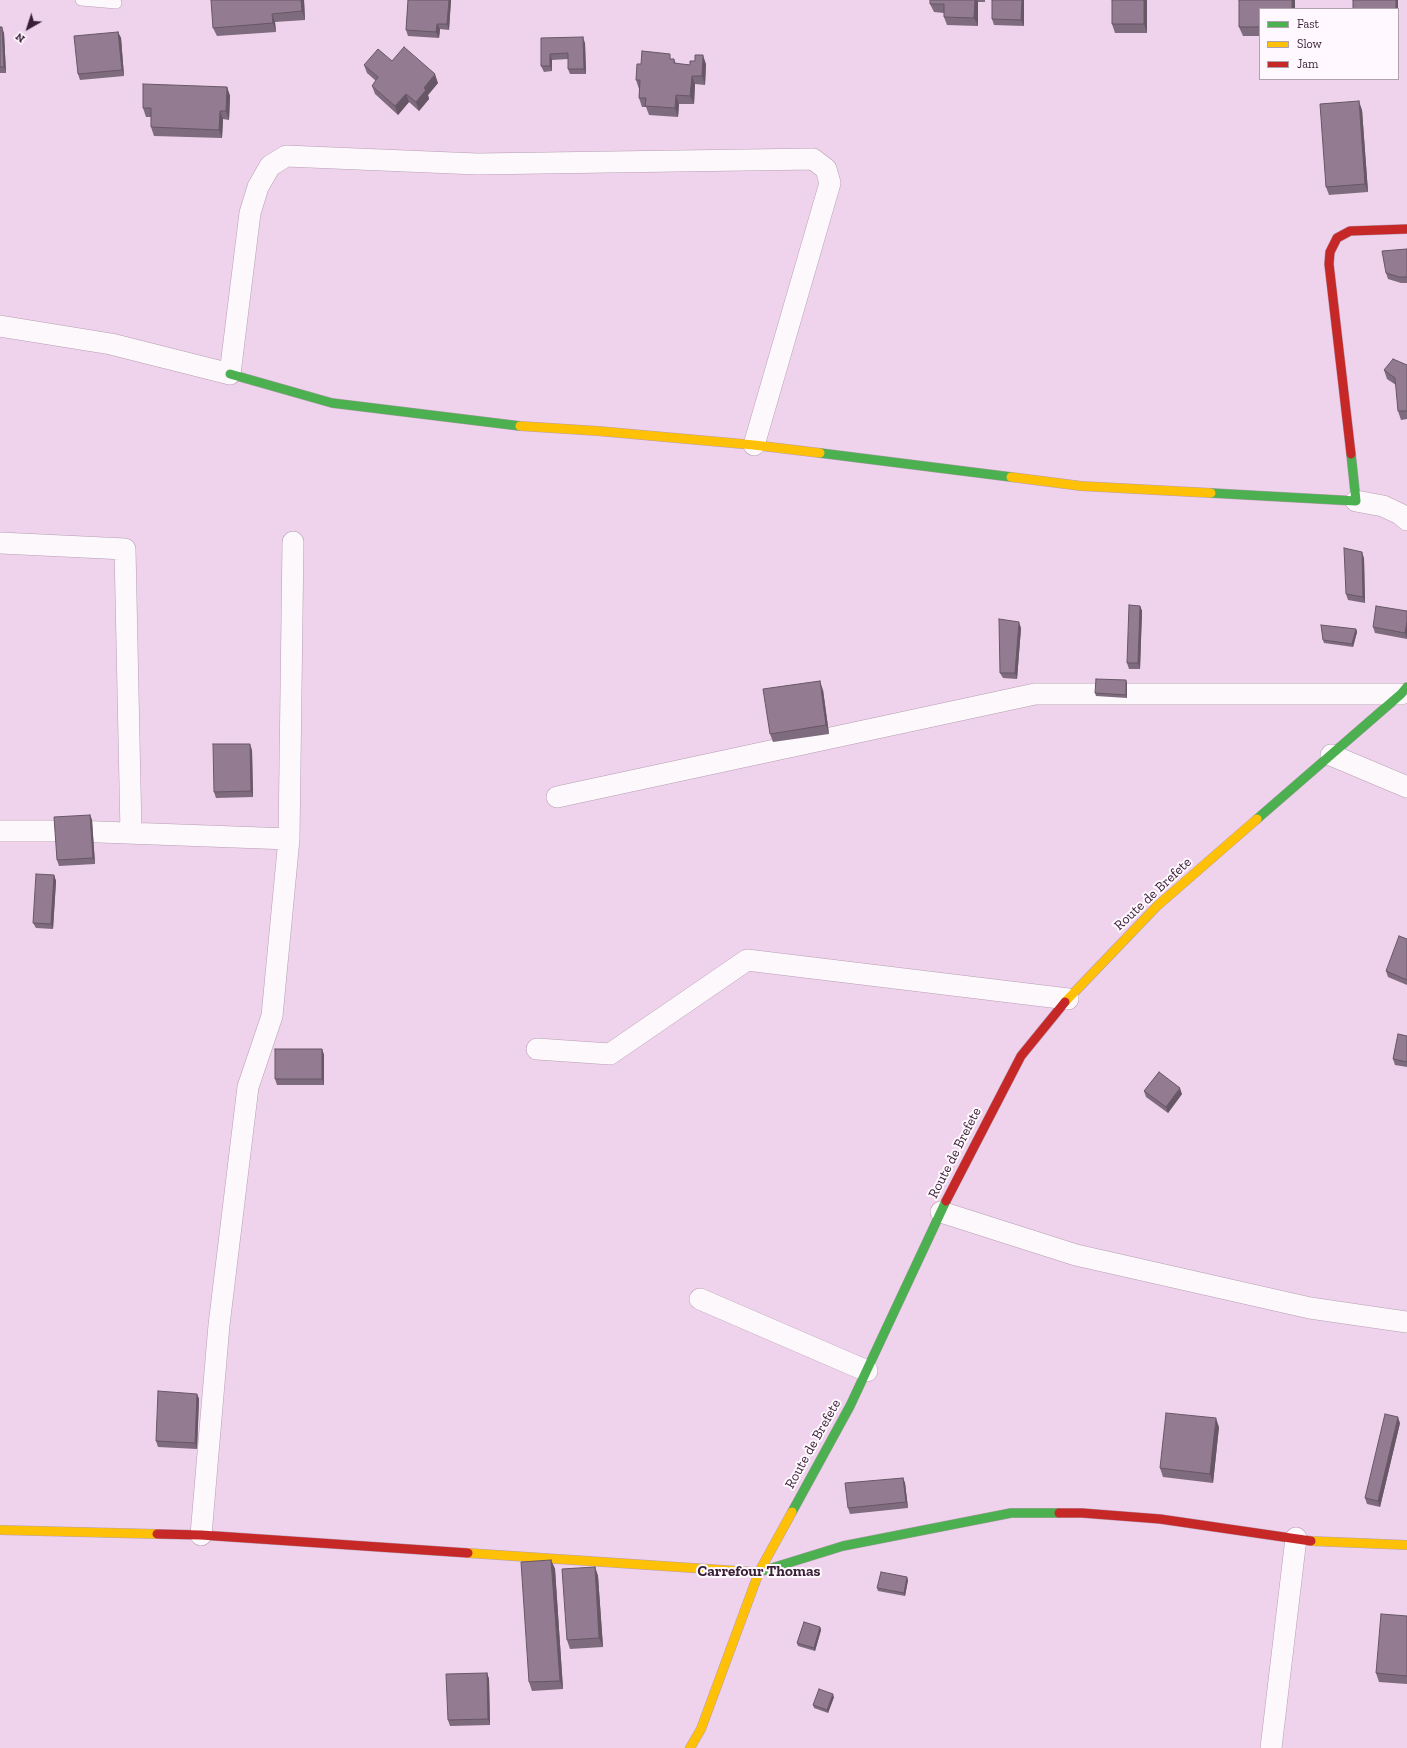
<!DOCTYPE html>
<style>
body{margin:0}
#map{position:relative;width:1407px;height:1748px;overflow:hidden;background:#efd2eb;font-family:"Zilla Slab",serif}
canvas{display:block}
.legend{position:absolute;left:1259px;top:8px;width:140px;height:72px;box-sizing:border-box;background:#fff8fe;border:1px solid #afa1ad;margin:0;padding:5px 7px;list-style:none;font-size:12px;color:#371e34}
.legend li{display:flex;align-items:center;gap:8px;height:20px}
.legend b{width:20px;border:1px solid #afa1ad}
.north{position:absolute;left:8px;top:8px;width:40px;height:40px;-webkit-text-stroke:3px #fff8fe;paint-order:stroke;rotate:219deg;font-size:11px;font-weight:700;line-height:16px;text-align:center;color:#371e34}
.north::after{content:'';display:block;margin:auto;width:14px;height:18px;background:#371e34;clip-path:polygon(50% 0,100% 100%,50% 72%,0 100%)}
</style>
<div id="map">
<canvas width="1407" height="1748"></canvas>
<ul class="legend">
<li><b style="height:5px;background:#4caf50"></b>Fast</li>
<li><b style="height:5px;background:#ffc107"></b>Slow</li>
<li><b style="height:5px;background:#c62828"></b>Jam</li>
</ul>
<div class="north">N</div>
</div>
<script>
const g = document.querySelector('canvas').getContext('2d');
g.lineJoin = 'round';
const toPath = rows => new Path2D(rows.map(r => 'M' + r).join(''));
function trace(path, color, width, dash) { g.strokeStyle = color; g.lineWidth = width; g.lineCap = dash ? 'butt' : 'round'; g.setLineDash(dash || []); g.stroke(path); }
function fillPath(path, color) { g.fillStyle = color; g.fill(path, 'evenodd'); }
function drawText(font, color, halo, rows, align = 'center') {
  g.font = font + ' "Zilla Slab",serif'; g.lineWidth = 4; g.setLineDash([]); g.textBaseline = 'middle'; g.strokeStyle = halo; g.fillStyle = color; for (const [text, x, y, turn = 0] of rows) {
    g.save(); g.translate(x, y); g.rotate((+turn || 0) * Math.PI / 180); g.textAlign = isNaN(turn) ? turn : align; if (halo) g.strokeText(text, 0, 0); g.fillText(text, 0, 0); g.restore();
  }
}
const lane = toPath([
 [81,0,116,3]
]);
const street = toPath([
 [0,326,111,344,230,374,250,213,258,187,270,166,286,156,477,164,813,159,826,169,830,183,754,445],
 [1356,501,1383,506,1400,514,1407,520],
 [0,543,125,549,131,833],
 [1331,755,1407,787],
 [557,797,1035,694,1401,694],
 [0,831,72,831,289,839],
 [537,1049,610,1054,747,960,1068,999],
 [941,1212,1076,1255,1310,1308,1407,1322],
 [700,1299,867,1371],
 [201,1535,219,1325,248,1087,272,1016,289,839,293,542],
 [1271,1748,1296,1538]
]);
const fast = toPath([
 [230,374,332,403,520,426],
 [820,453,1011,477],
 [1211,493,1356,501,1351,454],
 [1257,819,1401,694,1407,687],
 [792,1512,850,1406,946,1201],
 [753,1572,759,1572,843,1546,1011,1513,1059,1513]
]);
const slow = toPath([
 [520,426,598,431,754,445,820,453],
 [1011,477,1081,486,1211,493],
 [1065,1002,1157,906,1257,819],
 [0,1530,157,1534],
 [1311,1541,1407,1545],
 [468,1553,753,1572],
 [690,1748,701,1729,759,1572,792,1512]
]);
const jam = toPath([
 [1351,454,1329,264,1330,252,1337,238,1350,231,1407,229],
 [946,1201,1021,1056,1065,1002],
 [1059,1513,1082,1513,1160,1519,1311,1541],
 [157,1534,201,1535,468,1553]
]);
trace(lane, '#b69eb3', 12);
trace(street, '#b69eb3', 22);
trace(fast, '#b69eb3', 10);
trace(slow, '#b69eb3', 10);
trace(jam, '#b69eb3', 10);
trace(lane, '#fdf8fc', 11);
trace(street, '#fdf8fc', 21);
trace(fast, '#4caf50', 9);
trace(slow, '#ffc107', 9);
trace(jam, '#c62828', 9);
fillPath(toPath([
 [304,0,305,20,275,22,276,32,217,36,213,28],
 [408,0,451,0,449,30,440,29,439,38,408,36,406,30],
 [930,0,985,0,985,2,978,2,978,26,947,25,944,17,944,13,934,12,930,4],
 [992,0,1024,0,1024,26,994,25,992,19],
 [1147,0,1147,33,1115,33,1112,24],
 [1260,9,1260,36,1243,36,1239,27],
 [0,27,4,33,6,73,0,73],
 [118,32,121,38,124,76,80,80,78,74],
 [541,38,585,43,586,74,570,74,568,69,568,59,552,60,552,71,544,72,541,66],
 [672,59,674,59,676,64,690,65,706,64,705,85,695,84,694,104,679,104,678,117,649,115,646,107,642,107,639,98,639,89,636,80,641,64],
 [392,61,438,83,428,95,429,99,419,111,409,102,398,115,375,94,372,86,376,81,367,73,364,65],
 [227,87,230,96,229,120,223,119,222,138,154,136,151,127,151,117,146,117,143,108],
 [1362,110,1368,192,1329,195,1326,187],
 [1407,249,1407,283,1401,283,1388,279,1386,273],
 [1407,365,1407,419,1401,420,1398,411,1396,385,1387,379,1384,370],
 [1364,558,1365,603,1348,600,1346,594],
 [1140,606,1142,611,1140,669,1129,669,1127,663],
 [1407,611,1407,639,1375,633,1373,627],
 [1021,628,1017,679,1003,678,1000,673],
 [1356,629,1357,632,1353,647,1324,643,1323,640],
 [1127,683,1127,698,1096,696,1095,693],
 [823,690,829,734,773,742,770,734],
 [252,750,253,797,216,798,214,792],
 [90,815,92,820,95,864,59,866,57,860],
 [54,875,56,881,53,929,36,928,33,923],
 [1407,939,1407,985,1388,977,1386,971],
 [1407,1036,1407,1067,1395,1065,1393,1059],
 [322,1049,324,1055,324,1085,277,1085,275,1079],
 [1144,1091,1182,1094,1168,1113,1146,1097],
 [197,1394,199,1399,197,1449,158,1447,156,1441],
 [1400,1423,1380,1507,1367,1504,1365,1498],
 [1219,1427,1213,1483,1163,1477,1160,1468],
 [903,1478,905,1483,908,1508,850,1514,848,1508],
 [551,1560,555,1569,563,1689,532,1691,529,1682],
 [595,1567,598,1576,603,1647,570,1649,567,1640],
 [908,1580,905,1596,878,1591,877,1588],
 [1407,1616,1407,1684,1379,1682,1376,1673],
 [820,1627,821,1630,815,1651,798,1646,797,1643],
 [487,1673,489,1679,490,1725,450,1726,448,1720],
 [834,1697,828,1713,814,1708,813,1705]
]), '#7e6b7d');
fillPath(toPath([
 [301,0,304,0,305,20,302,11],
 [449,0,451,0,449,30,447,24],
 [975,0,977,0,978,2,978,26,974,18],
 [1022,0,1024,0,1024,26,1021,20],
 [1144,0,1147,0,1147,33,1144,24],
 [1292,0,1295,0,1295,9,1292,9],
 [1396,0,1398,0,1398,20,1398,9,1396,9],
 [272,14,275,22,276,32,273,23],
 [437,24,440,29,439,38,436,32],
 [2,27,4,33,6,73,4,67],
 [118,32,121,38,124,76,122,70],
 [583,37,585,43,586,74,584,69],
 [550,54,552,60,552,71,550,66],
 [703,55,706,64,705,85,702,76],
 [435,74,438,83,428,95,429,99,419,111,416,102,424,88],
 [692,76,695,84,694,104,690,96],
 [227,87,230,96,229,120,226,111],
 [406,94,409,102,398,115,395,106],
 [676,95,679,104,678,117,675,108],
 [1359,101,1362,110,1368,192,1365,184],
 [220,111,223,119,222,138,219,130],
 [1362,552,1364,558,1365,603,1363,597],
 [1140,606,1142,611,1140,669,1138,663],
 [1407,621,1407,638,1405,633],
 [1019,622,1021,628,1017,679,1015,673],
 [1356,629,1357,632,1353,647,1352,644],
 [1126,680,1127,683,1127,698,1126,695],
 [820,681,823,690,829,734,826,725],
 [250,744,252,750,253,797,251,791],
 [90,815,92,820,95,864,93,858],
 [54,875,56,881,53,929,51,924],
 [322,1049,324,1055,324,1085,322,1079],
 [1180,1088,1182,1094,1168,1113,1166,1107],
 [197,1394,199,1399,197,1449,195,1443],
 [1398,1417,1400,1423,1380,1507,1378,1501],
 [1216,1418,1219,1427,1213,1483,1210,1474],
 [903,1478,905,1483,908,1508,906,1502],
 [551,1560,555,1569,563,1689,560,1681],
 [595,1567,598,1576,603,1647,599,1638],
 [907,1577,908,1580,905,1596,904,1593],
 [820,1627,821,1630,815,1651,814,1648],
 [487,1673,489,1679,490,1725,488,1719],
 [833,1694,834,1697,828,1713,827,1710]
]), '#675766');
const building = toPath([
 [211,0,301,0,302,11,272,14,273,23,213,28,211,0],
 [408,0,449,0,447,24,437,24,436,32,406,30,408,0],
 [930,0,975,0,974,18,944,17,944,4,930,4,930,0],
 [992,0,1022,0,1021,20,992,19,992,0],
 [1112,0,1144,0,1144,24,1112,24,1112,0],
 [1239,0,1292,0,1292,9,1260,9,1260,27,1239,27,1239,0],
 [1353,0,1396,0,1396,9,1353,9,1353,0],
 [0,27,2,27,4,67,0,67,0,27],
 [118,32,122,70,78,74,74,36,118,32],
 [583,37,584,69,568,69,568,53,550,54,550,66,541,66,541,38,583,37],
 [404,47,435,74,424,88,426,90,416,102,406,94,395,106,372,86,378,77,364,65,378,49,392,61,404,47],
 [642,51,670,54,670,59,674,59,674,63,690,65,690,61,695,61,695,55,703,55,702,76,692,76,690,96,676,95,675,108,645,106,646,98,639,98,640,80,636,80,637,64,641,64,642,51],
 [143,84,227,87,226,111,220,111,219,130,151,127,151,108,143,108,143,84],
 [1359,101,1365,184,1326,187,1320,104,1359,101],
 [1407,249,1407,277,1399,277,1386,273,1382,251,1407,249],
 [1393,359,1407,365,1407,411,1398,411,1395,378,1384,370,1393,359],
 [1344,548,1362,552,1363,597,1346,594,1344,548],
 [1129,605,1140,606,1138,663,1127,663,1129,605],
 [1376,606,1407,611,1407,621,1405,633,1373,627,1376,606],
 [999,619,1019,622,1015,673,1000,673,999,619],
 [1321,625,1356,629,1352,644,1323,640,1321,625],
 [1096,679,1126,680,1126,695,1095,693,1096,679],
 [820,681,826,725,770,734,763,689,820,681],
 [213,744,250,744,251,791,214,792,213,744],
 [90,815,93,858,57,860,54,817,90,815],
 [36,874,54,875,51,924,33,923,36,874],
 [1399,936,1407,939,1407,980,1386,971,1399,936],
 [1398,1034,1407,1036,1407,1062,1393,1059,1398,1034],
 [275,1049,322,1049,322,1079,275,1079,275,1049],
 [1159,1072,1180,1088,1166,1107,1144,1091,1159,1072],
 [158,1391,197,1394,195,1443,156,1441,158,1391],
 [1166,1413,1216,1418,1210,1474,1160,1468,1166,1413],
 [1385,1414,1398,1417,1378,1501,1365,1498,1385,1414],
 [903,1478,906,1502,848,1508,845,1483,903,1478],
 [551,1560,560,1681,529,1682,521,1562,551,1560],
 [595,1567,599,1638,567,1640,562,1569,595,1567],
 [881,1572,907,1577,904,1593,877,1588,881,1572],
 [1381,1614,1407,1616,1407,1676,1376,1673,1381,1614],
 [804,1622,820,1627,814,1648,797,1643,804,1622],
 [487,1673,488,1719,448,1720,446,1674,487,1673],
 [819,1689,833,1694,827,1710,813,1705,819,1689]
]);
fillPath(building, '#937c91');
trace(building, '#675766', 1);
drawText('14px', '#371e34', '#fff8fe', [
 ["Route de Brefete",1153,894,-43],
 ["Route de Brefete",955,1153,-63],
 ["Route de Brefete",813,1444,-61]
]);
drawText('bold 15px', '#371e34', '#fff8fe', [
 ["Carrefour Thomas",759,1572]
]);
</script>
